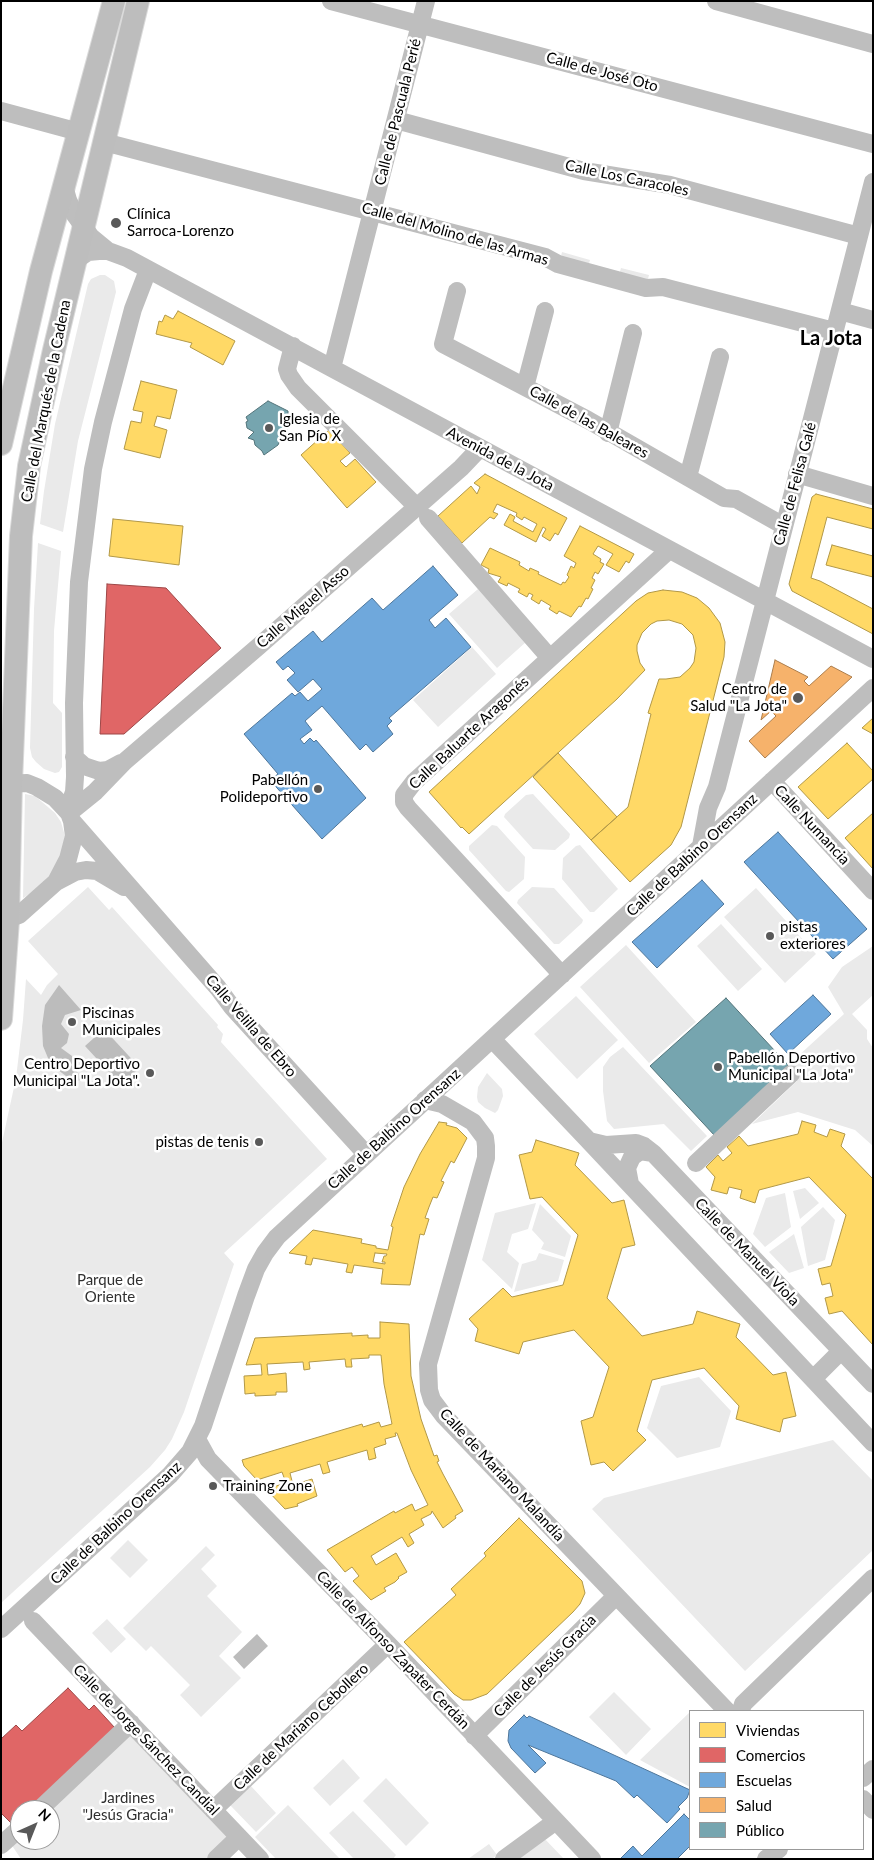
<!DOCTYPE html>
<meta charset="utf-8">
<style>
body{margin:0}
#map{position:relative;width:874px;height:1860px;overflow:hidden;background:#fff;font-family:Lato,sans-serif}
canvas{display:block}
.frame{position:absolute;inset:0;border:2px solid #000;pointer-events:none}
.legend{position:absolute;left:689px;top:1710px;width:175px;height:140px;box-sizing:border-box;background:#fff;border:1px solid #999;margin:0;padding:6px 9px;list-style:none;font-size:15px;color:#000}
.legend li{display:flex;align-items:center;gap:10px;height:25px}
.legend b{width:25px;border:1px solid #999}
.north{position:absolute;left:10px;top:1800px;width:50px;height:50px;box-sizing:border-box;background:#fff;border:1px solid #999;border-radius:50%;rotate:44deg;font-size:14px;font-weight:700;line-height:20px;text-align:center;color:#000}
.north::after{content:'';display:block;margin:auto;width:18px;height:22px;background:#595959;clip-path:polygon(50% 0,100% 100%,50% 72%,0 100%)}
</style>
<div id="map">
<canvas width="874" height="1860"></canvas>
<div class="frame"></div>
<ul class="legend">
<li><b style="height:14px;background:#ffd966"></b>Viviendas</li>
<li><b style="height:14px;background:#e06666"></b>Comercios</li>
<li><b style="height:14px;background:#6fa8dc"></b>Escuelas</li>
<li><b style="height:14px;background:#f6b26b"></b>Salud</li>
<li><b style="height:14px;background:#76a5af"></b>Público</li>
</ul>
<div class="north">N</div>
</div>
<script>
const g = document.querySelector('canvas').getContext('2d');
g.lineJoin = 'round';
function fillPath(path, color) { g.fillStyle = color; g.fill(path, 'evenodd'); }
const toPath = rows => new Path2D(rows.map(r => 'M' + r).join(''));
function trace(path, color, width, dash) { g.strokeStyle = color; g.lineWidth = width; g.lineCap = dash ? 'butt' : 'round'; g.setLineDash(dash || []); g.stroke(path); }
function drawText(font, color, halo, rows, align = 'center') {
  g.font = font + ' Lato,sans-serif'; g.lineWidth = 5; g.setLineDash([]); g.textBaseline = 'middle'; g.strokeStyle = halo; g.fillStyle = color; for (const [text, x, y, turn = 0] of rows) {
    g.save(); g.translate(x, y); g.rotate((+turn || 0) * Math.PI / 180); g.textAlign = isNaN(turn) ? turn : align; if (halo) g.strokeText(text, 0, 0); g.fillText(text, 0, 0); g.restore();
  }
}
fillPath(toPath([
 [562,252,590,260,588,267,560,260],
 [621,268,649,275,647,283,619,275],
 [100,275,105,275,114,281,116,292,78,441,63,532,40,524,44,491,55,424,88,284,91,279],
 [38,543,61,551,54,631,53,703,62,713,62,767,59,772,55,773,44,769,36,762,32,757,30,748,34,609],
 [478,589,526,642,497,668,449,614],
 [472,647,496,674,438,727,413,700],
 [25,794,35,796,55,813,61,822,65,836,58,867,35,891,23,898],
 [533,794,570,834,569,838,555,850,533,849,504,817,505,814,526,795],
 [492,825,497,826,525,857,524,879,509,892,506,891,469,850,469,846],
 [580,845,618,889,594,912,590,912,562,879,563,858,576,846],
 [88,887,109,910,112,907,218,1025,217,1027,223,1034,221,1042,327,1159,224,1253,234,1264,184,1412,172,1439,165,1450,150,1467,1,1603,1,1147,16,1078,23,1020,26,979,41,995,47,985,58,974,28,941],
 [532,887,554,888,583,920,582,923,559,944,554,944,517,903,518,900],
 [756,888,816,954,785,983,724,917],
 [721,924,762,969,738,991,697,946],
 [626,945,696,1022,649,1063,580,987],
 [873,946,873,995,852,1014,867,1030,867,1039,873,1048,873,1146,855,1130,798,1112,752,1124,797,1081,785,1068,844,1014,828,987,842,967],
 [576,996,618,1040,577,1079,534,1034],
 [623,1047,707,1136,691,1151,664,1124,614,1129,607,1121,603,1091,603,1067,610,1057],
 [487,1073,502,1089,503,1096,498,1110,495,1113,485,1108,478,1102,477,1097,478,1087],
 [805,1188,819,1203,800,1219,793,1191],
 [785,1193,791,1227,765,1247,753,1234,766,1198],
 [536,1203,528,1229,512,1234,507,1252,519,1263,512,1289,482,1260,495,1213],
 [540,1204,571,1236,565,1257,541,1249,544,1243,532,1230],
 [823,1207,835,1220,825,1260,808,1266,801,1227],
 [794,1234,804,1268,789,1273,769,1252],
 [539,1253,564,1260,558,1281,514,1292,522,1264,536,1260],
 [699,1377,731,1411,720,1447,677,1458,647,1428,661,1386],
 [833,1440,873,1481,873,1550,745,1671,592,1509,604,1498],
 [128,1540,148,1560,130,1578,110,1558],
 [206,1546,215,1555,201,1569,217,1586,207,1596,242,1632,219,1656,241,1678,201,1717,180,1695,190,1685,151,1646,146,1651,123,1628],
 [107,1619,126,1639,111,1653,92,1633],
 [614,1692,651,1729,626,1755,589,1717],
 [690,1712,690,1787,640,1760],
 [129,1732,230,1837,207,1859,21,1859,11,1844,20,1835,20,1840,50,1840,50,1810],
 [343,1759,360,1778,330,1806,313,1788],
 [386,1778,429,1823,406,1846,363,1801],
 [250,1785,276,1813,256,1832,230,1805],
 [288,1805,340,1859,276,1859,255,1837],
 [353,1811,396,1855,393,1859,354,1859,329,1833],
 [543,1837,564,1859,514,1859],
 [489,1844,497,1855,492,1859,468,1859]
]), '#eaeaea');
fillPath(toPath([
 [59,985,81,1010,65,1015,61,1024,69,1034,67,1043,61,1048,72,1056,73,1061,71,1065,83,1079,74,1082,58,1070,48,1058,43,1046,42,1026,45,1005],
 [104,1029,140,1068,121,1085,85,1046],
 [257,1634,268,1646,244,1669,233,1657]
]), '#bcbcbc');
const homes = toPath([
 [178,311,235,341,223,365,190,347,192,343,156,334,159,321,162,322,165,315,173,319,178,311],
 [141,381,177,390,170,419,157,416,154,426,167,430,160,458,124,449,131,421,141,423,143,412,133,410,141,381],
 [329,430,350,453,340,461,346,467,355,459,376,482,347,508,301,455,329,430],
 [485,474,567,518,558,535,555,533,550,541,542,536,546,529,543,527,536,542,504,525,510,514,515,517,513,521,533,532,537,524,524,517,522,520,516,516,517,513,497,504,493,512,498,514,494,519,490,517,462,543,438,516,471,486,477,494,480,487,474,483,485,474],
 [816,494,873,509,873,529,827,517,811,578,820,581,873,609,873,634,792,591,789,584,812,497,816,494],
 [113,519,183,526,179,565,109,556,113,519],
 [580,526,634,554,629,563,626,561,619,572,606,565,613,554,598,546,593,554,601,559,600,562,604,564,598,574,595,572,592,578,595,580,591,588,593,589,588,599,586,598,581,607,579,606,571,617,559,611,557,614,549,609,551,606,541,600,539,604,531,599,533,595,529,593,527,597,518,592,520,589,508,583,507,586,498,582,501,577,488,573,489,569,481,565,490,548,520,562,519,565,529,571,530,568,539,572,538,574,561,585,563,582,565,583,569,577,567,575,571,566,574,568,576,563,564,556,580,526],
 [832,545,873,556,873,577,826,565,832,545],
 [663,590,682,592,697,598,709,608,720,623,725,642,724,657,681,827,671,845,630,882,591,840,628,807,651,714,648,713,659,679,666,679,680,677,690,668,694,662,696,648,693,635,682,624,669,620,657,621,651,624,642,633,637,645,637,651,640,663,645,670,617,699,469,834,462,827,461,828,429,792,636,601,648,593,663,590],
 [873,718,873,734,862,728,873,718],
 [847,743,873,771,873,779,828,819,798,787,847,743],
 [558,753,617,817,591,840,533,777,558,753],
 [873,813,873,869,845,838,873,813],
 [802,1121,816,1125,814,1132,827,1137,830,1129,845,1134,841,1146,873,1179,873,1345,842,1311,829,1314,825,1298,833,1296,830,1283,822,1285,818,1269,831,1266,846,1215,809,1177,759,1190,755,1203,740,1198,742,1190,729,1187,727,1194,711,1190,715,1177,706,1167,718,1155,723,1161,732,1153,727,1147,739,1136,748,1146,798,1134,802,1121],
 [439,1122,447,1123,446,1125,457,1128,467,1138,454,1163,451,1161,441,1181,444,1182,437,1198,433,1197,429,1207,425,1218,429,1219,424,1235,420,1234,410,1285,381,1284,383,1269,354,1265,352,1273,346,1272,348,1264,313,1258,311,1265,305,1264,307,1256,289,1253,313,1230,362,1239,361,1243,376,1246,376,1248,388,1250,393,1227,391,1226,404,1187,420,1154,439,1122],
 [375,1253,387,1254,386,1256,384,1256,382,1262,385,1262,385,1264,373,1262,375,1253],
 [536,1140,579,1153,575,1165,612,1203,624,1200,635,1245,622,1248,607,1298,642,1336,693,1324,697,1311,740,1324,736,1337,773,1375,786,1372,796,1416,783,1419,780,1432,736,1419,739,1406,704,1368,652,1380,637,1431,646,1440,613,1471,604,1462,591,1465,581,1421,593,1417,609,1367,574,1330,523,1342,519,1354,475,1341,478,1329,469,1319,503,1288,512,1297,563,1285,578,1235,542,1197,530,1199,519,1155,532,1152,536,1140],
 [380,1322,409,1324,411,1376,421,1419,434,1456,437,1455,439,1461,437,1462,443,1474,463,1511,455,1516,456,1518,443,1528,432,1511,431,1514,421,1519,424,1525,409,1534,414,1543,408,1547,402,1537,371,1556,376,1565,396,1553,407,1572,398,1577,399,1578,395,1582,384,1588,386,1591,371,1600,353,1581,359,1576,352,1567,345,1572,327,1550,394,1511,395,1513,412,1504,415,1511,428,1505,411,1470,397,1433,395,1433,396,1436,385,1439,386,1444,374,1448,376,1458,369,1460,367,1450,327,1462,330,1472,323,1474,320,1464,290,1473,293,1485,312,1479,317,1496,297,1504,298,1506,285,1509,266,1489,286,1483,282,1472,257,1480,244,1466,242,1460,362,1424,363,1427,379,1422,381,1427,392,1424,384,1384,381,1355,369,1355,369,1358,351,1359,352,1367,346,1367,345,1359,309,1362,310,1369,304,1370,303,1362,267,1364,268,1375,286,1373,287,1392,276,1392,276,1395,255,1396,255,1393,245,1394,244,1376,262,1375,261,1364,246,1365,255,1338,352,1333,352,1336,368,1335,368,1338,380,1338,380,1322],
 [519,1518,582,1581,585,1593,580,1604,573,1612,487,1694,471,1700,463,1700,454,1694,404,1642,456,1595,451,1589,486,1556,484,1553,519,1518]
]);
fillPath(homes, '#ffd966');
trace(homes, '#b29847', 1);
const shops = toPath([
 [107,584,166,588,221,648,124,734,100,734,107,584],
 [68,1688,89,1710,94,1705,115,1728,27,1810,20,1810,20,1817,12,1824,1,1813,1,1739,16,1725,22,1731,68,1688]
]);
fillPath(shops, '#e06666');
trace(shops, '#9d4747', 1);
const schools = toPath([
 [433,566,458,595,429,620,435,628,446,618,471,647,389,718,392,721,387,726,393,734,373,752,366,744,360,750,322,706,305,721,312,730,300,739,304,744,310,738,314,742,316,740,366,798,322,839,270,780,278,774,244,734,292,693,295,696,300,692,308,701,322,689,313,679,298,692,287,680,295,673,288,666,283,670,276,662,313,631,322,642,372,598,383,610,433,566],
 [778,832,867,929,833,959,744,862,778,832],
 [702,880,724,904,657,968,632,942,702,880],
 [813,995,831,1014,788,1054,770,1034,813,995],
 [524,1715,527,1718,529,1716,690,1790,687,1798,678,1807,680,1809,667,1823,637,1795,634,1798,616,1781,528,1745,546,1763,535,1773,511,1748,508,1741,509,1730,524,1715],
 [684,1814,690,1820,690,1846,677,1859,620,1859,633,1846,642,1856,684,1814]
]);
fillPath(schools, '#6fa8dc');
trace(schools, '#4e769a', 1);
const health = toPath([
 [775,660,808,677,804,681,809,686,831,666,852,677,765,758,749,741,776,716,771,711,761,720,775,660]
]);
fillPath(health, '#f6b26b');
trace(health, '#ac7d4b', 1);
const public = toPath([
 [268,401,288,411,288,416,290,417,289,428,286,431,287,433,281,438,278,445,264,455,262,451,255,445,254,440,248,438,254,432,247,428,246,422,248,421,246,417,268,401],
 [726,998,788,1065,715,1136,650,1066,726,998]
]);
fillPath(public, '#76a5af');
trace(public, '#53747a', 1);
const major = toPath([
 [1,444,41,271,114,1],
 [1,1019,8,920,11,783,21,536,29,466,54,350,138,1]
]);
trace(major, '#dbdbdb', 24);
trace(toPath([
 [331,1,873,144],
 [716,1,873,44],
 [1,111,79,132],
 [396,120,584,171,670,185,859,236],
 [104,142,545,257,558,264,646,288,663,287,834,331],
 [64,186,68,200,75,215,91,237,108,251],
 [76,260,88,252,99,251,108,251,127,258,873,659],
 [457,291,443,344,588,420,724,498,736,499,784,526],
 [840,311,873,320],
 [293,346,287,369,289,375,298,388,417,507],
 [332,368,426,1],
 [525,387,545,311],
 [608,433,633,333],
 [797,474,873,496],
 [688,477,720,357],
 [428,518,550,658],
 [74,757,84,766,99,771,108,770,121,763],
 [772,781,873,891],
 [1,784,27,783,37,787,55,798,69,813,72,821,74,836,68,859,56,882,19,915,1,921],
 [67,811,74,792,75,777,74,703,79,582,93,469,103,422,133,309,148,270],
 [69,813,95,792,124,762,259,646,461,468,480,448],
 [72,821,218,988,232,1007,366,1154],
 [701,846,708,808,717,787,873,182],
 [56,882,75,872,86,870,97,871,124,887],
 [562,975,408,808,404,802,404,795,414,782,669,550],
 [492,1039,589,1141],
 [425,1100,442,1104,473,1122,485,1138,486,1146,486,1158,428,1364,429,1390,432,1400,444,1416,727,1711],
 [696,1163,791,1074],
 [630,1184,627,1168,632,1157,640,1151,653,1153],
 [813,1379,841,1351],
 [873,1384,653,1153,644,1146,636,1143,606,1145,589,1141,873,1443],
 [197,1439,208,1459,388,1644,592,1859],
 [33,1621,260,1859],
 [1,1629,170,1475,190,1452,203,1426,246,1296,256,1269,265,1253,277,1237,873,688],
 [741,1711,743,1704,873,1578],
 [474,1736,616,1596],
 [863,1778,873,1769],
 [863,1799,873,1810],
 [39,1810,131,1723],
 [213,1810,388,1644],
 [1,1845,20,1828],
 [216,1859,239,1837],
 [504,1859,556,1821],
 [766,1859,779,1849]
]), '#bebebe', 18);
trace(major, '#bdbdbd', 22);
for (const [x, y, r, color] of [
 [116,223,6,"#595959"],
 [269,428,5,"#595959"],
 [798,698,6,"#595959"],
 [318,789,5,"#595959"],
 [770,936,5,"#595959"],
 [72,1022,5,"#595959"],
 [718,1067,5,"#595959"],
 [150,1073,5,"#595959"],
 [259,1142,5,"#595959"],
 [213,1486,5,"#595959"]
]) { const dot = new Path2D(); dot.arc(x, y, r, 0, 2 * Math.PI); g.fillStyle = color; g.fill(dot); trace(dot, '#fff', 2); }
drawText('15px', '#000', '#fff', [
 ["Calle de José Oto",602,72,15],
 ["Calle de Pascuala Perié",398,112,-76],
 ["Calle Los Caracoles",627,178,12],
 ["Calle del Molino de las Armas",455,234,16],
 ["Calle del Marqués de la Cadena",46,401,-79],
 ["Calle de las Baleares",589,422,29],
 ["Avenida de la Jota",500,459,28],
 ["Calle de Felisa Galé",795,484,-75],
 ["Calle Miguel Asso",303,607,-41],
 ["Calle Baluarte Aragonés",469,733,-43],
 ["Calle Numancia",812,825,47],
 ["Calle de Balbino Orensanz",692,855,-43],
 ["Calle Velilla de Ebro",251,1026,49],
 ["Calle de Balbino Orensanz",394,1129,-42],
 ["Calle de Manuel Viola",747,1252,46],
 ["Calle de Mariano Malandía",502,1475,47],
 ["Calle de Balbino Orensanz",116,1523,-43],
 ["Calle de Alfonso Zapater Cerdán",393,1650,46],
 ["Calle de Jesús Gracia",545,1666,-45],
 ["Calle de Mariano Cebollero",301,1727,-43],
 ["Calle de Jorge Sánchez Candial",146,1740,46]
]);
drawText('15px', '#000', '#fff', [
 ["Clínica",127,214],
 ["Sarroca-Lorenzo",127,231],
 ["Iglesia de",279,419],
 ["San Pío X",279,436],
 ["Centro de",787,689,"right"],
 ["Salud \"La Jota\"",787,706,"right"],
 ["Pabellón",308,780,"right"],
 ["Polideportivo",308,797,"right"],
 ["pistas",780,927],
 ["exteriores",780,944],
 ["Piscinas",82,1013],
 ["Municipales",82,1030],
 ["Pabellón Deportivo",728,1058],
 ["Municipal \"La Jota\"",728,1075],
 ["Centro Deportivo",140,1064,"right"],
 ["Municipal \"La Jota\".",140,1081,"right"],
 ["pistas de tenis",249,1142,"right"],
 ["Training Zone",223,1486]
], 'left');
drawText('15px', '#303030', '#fff', [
 ["Parque de",110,1280],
 ["Oriente",110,1297],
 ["Jardines",128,1798],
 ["\"Jesús Gracia\"",128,1815]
]);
drawText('bold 20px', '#000', '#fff', [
 ["La Jota",831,339]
]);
</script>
